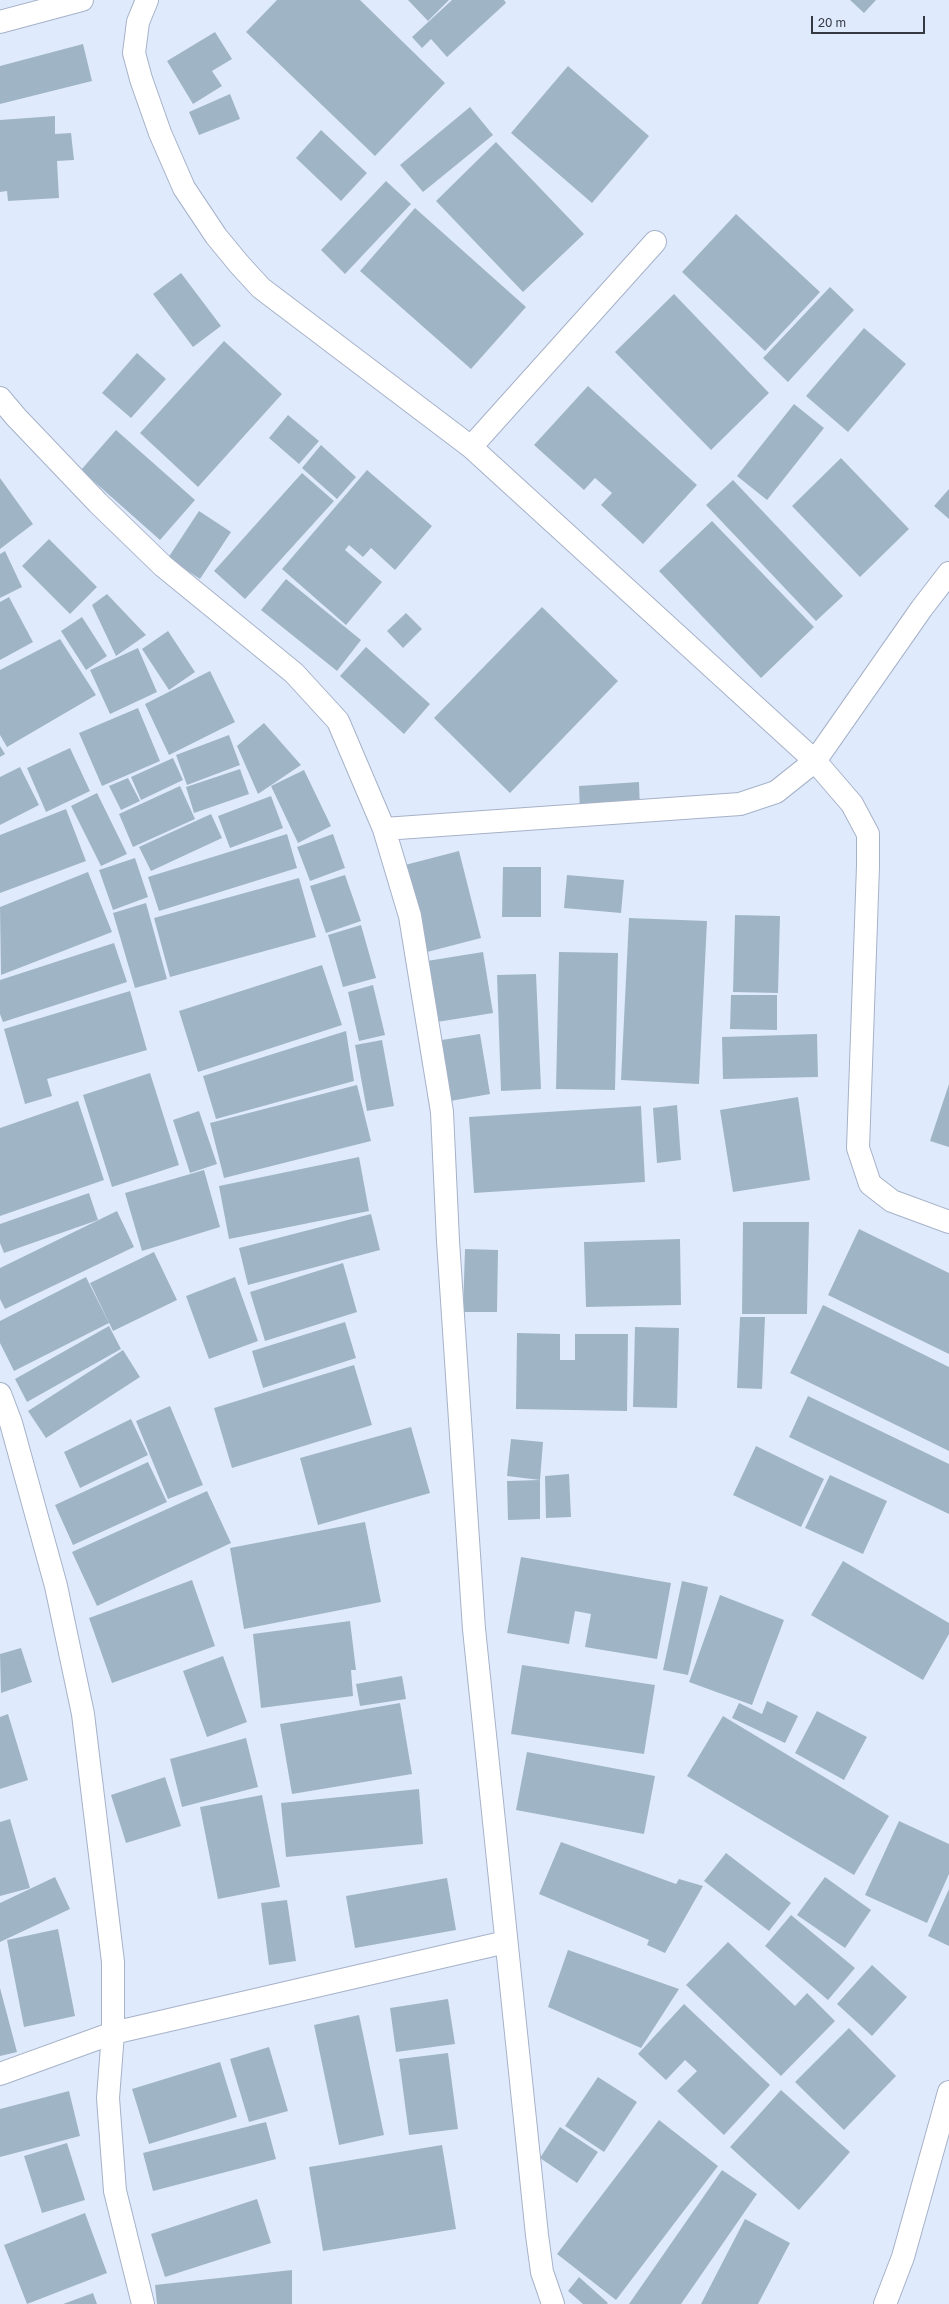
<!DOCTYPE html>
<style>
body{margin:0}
#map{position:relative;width:949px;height:2304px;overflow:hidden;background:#e0eafd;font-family:"Golos Text",sans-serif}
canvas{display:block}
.scale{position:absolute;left:811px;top:16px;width:114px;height:18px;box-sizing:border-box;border:2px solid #343942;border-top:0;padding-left:5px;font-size:12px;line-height:14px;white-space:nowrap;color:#343942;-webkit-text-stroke:3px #e0eafd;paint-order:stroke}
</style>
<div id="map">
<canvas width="949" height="2304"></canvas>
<div class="scale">20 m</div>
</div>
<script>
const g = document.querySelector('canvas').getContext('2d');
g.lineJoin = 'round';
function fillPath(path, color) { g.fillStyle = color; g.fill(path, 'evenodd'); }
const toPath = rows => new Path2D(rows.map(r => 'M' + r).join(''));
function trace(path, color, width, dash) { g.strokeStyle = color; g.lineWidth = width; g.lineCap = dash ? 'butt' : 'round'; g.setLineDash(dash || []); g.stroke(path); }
fillPath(toPath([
 [277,0,360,0,445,83,375,156,246,32],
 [408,0,449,0,428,21],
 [452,0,504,0,506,3,447,57,431,39,422,48,412,37],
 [850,0,876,0,864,13],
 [215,32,232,59,212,71,222,86,193,104,167,61],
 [83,44,92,81,0,104,0,66],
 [568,66,649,136,592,203,511,133],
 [230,94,240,119,199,135,189,112],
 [470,107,493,135,423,192,400,165],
 [55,116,55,134,71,133,74,160,57,161,59,198,8,201,7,191,0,192,0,120],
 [321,130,367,173,341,201,296,158],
 [496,142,584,234,523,292,436,201],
 [386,181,411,204,345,274,321,250],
 [415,208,526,307,471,369,360,271],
 [736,214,820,292,765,351,682,272],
 [181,273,221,326,193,347,153,294],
 [830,287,854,310,788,382,763,358],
 [674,294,769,393,711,450,615,352],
 [864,328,906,364,848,432,806,396],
 [224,341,282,394,198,487,140,433],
 [137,353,166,379,131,418,102,393],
 [588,386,697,485,643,544,601,505,612,493,595,478,584,490,534,445],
 [794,404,824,428,767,500,737,476],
 [288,415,319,441,299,464,269,438],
 [116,430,195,500,160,540,81,470],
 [321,445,356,477,337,499,302,468],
 [841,458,909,529,860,577,792,506],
 [367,470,432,526,395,570,371,548,363,557,349,545,345,550,382,582,346,625,282,569],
 [302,473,334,501,245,599,214,571],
 [0,478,33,524,0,549],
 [733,480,843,596,816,621,706,505],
 [949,489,949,519,934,506],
 [199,511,231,532,200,579,168,558],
 [712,521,814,627,761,678,659,571],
 [49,539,97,587,70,614,22,566],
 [5,551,22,587,0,598,0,554],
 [286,579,361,640,337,671,261,610],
 [107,594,146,635,116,656,92,605],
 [9,597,33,642,0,660,0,602],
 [542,607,618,681,510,793,434,718],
 [406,613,422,629,403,648,387,631],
 [82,617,107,656,86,670,61,631],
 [168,631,195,672,169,690,142,649],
 [60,639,96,695,7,747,0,735,0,670],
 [366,647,430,704,404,734,340,676],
 [138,648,157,692,110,714,90,670],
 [210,671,235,722,169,755,145,704],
 [138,708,160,761,102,786,79,733],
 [264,723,301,765,258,794,237,746],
 [229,735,240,765,187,785,176,755],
 [0,746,5,754,0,757],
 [70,748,90,791,46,812,27,768],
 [173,758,183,780,141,800,131,777],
 [20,767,39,805,0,825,0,777],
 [240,769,249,794,194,813,186,787],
 [304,770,331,826,298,843,271,786],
 [128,778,140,801,121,810,109,786],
 [639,782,640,810,580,813,579,786],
 [180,786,195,819,133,847,119,814],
 [97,793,127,854,101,866,71,806],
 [271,796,283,828,230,848,218,816],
 [66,809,86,861,0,893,0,835],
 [211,814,222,838,151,871,139,847],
 [287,834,297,868,159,911,148,877],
 [333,834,345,868,310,881,297,847],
 [459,851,481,938,427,952,405,865],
 [135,858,148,897,113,910,99,870],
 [503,867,541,867,541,917,502,917],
 [88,872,112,932,1,975,0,907],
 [345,875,361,921,326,933,310,886],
 [567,875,624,880,621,913,564,908],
 [299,878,316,937,170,977,154,918],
 [146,903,167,979,135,988,113,913],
 [735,915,780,916,778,993,733,992],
 [629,918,707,921,699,1084,621,1080],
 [361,925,376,978,343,987,328,935],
 [114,943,127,982,3,1022,0,1014,0,980],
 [483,952,493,1013,437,1022,427,961],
 [559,952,618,953,615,1090,556,1089],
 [322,965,342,1025,198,1072,179,1011],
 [536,974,541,1089,501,1091,497,975],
 [373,985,385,1035,359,1041,348,992],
 [130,991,147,1050,47,1079,52,1096,25,1104,4,1029],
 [731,995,777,995,777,1030,730,1029],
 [346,1031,354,1081,216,1119,203,1076],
 [480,1034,490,1094,439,1103,429,1042],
 [817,1034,818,1077,723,1079,722,1037],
 [382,1040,394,1106,367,1111,355,1045],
 [150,1073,179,1165,112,1187,83,1095],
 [949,1084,949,1147,930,1141],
 [357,1085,371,1141,224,1178,210,1123],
 [798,1097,810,1180,733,1192,720,1110],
 [78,1101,104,1180,0,1216,0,1128],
 [677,1105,681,1160,657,1163,653,1108],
 [641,1106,645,1182,474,1193,469,1117],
 [199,1111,217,1164,190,1173,173,1120],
 [359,1157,369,1211,229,1239,219,1186],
 [204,1170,220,1227,142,1251,125,1193],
 [89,1193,98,1220,4,1253,0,1243,0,1224],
 [117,1211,134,1247,5,1309,0,1299,0,1268],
 [371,1214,380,1250,248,1285,239,1248],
 [743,1222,809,1222,807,1314,742,1314],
 [859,1229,949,1273,949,1354,828,1295],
 [680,1239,681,1305,586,1307,584,1242],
 [465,1249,498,1250,497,1312,463,1312],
 [154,1252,177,1300,113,1331,90,1283],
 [343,1263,357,1312,265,1341,250,1292],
 [86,1277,109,1323,14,1371,0,1343,0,1321],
 [235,1277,258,1341,209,1359,186,1296],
 [823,1305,949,1367,949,1451,790,1373],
 [740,1317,765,1317,762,1389,737,1388],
 [345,1322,356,1358,263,1388,252,1351],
 [109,1326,121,1349,27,1402,15,1379],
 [635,1327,679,1328,677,1408,633,1407],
 [517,1333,560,1334,560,1360,575,1360,575,1334,628,1334,627,1411,516,1409],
 [123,1350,140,1377,46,1438,28,1411],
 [354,1365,372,1425,232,1468,214,1408],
 [808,1396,949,1464,949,1514,789,1437],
 [170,1406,203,1485,168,1499,136,1421],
 [131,1419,148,1455,80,1488,64,1452],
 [411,1427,430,1493,318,1525,300,1458],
 [511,1439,543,1442,540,1480,507,1476],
 [756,1446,824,1479,801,1527,733,1495],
 [148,1462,167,1502,73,1545,55,1505],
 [569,1474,571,1517,546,1518,545,1476],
 [830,1475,887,1501,863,1554,805,1528],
 [540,1480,540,1519,508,1520,507,1481],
 [207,1491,231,1543,97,1606,72,1552],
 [365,1522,381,1602,244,1629,230,1548],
 [521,1557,671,1583,657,1659,585,1647,591,1614,575,1611,569,1644,507,1633],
 [843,1561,949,1623,949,1634,923,1680,811,1615],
 [192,1580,215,1646,112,1683,89,1618],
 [682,1581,708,1587,688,1675,663,1670],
 [720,1595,784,1620,752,1705,689,1682],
 [350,1621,356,1670,351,1670,353,1696,261,1708,253,1634],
 [21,1648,32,1682,1,1693,0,1654],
 [223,1656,247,1722,207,1737,183,1671],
 [522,1665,655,1685,644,1754,511,1734],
 [402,1676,406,1699,360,1706,356,1684],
 [767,1701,798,1716,785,1743,732,1718,739,1703,762,1714],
 [400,1703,412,1774,292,1794,280,1724],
 [817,1711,867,1737,844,1780,795,1753],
 [8,1714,28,1780,0,1789,0,1717],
 [723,1716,889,1816,854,1875,687,1776],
 [246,1738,258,1787,182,1807,170,1759],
 [527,1752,655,1776,644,1834,516,1810],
 [165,1777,181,1826,126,1843,111,1795],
 [419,1789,423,1844,286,1857,281,1803],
 [262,1795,280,1887,218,1899,200,1807],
 [10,1819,30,1888,0,1896,0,1822],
 [899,1821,949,1844,949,1874,927,1923,865,1895],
 [561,1842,676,1884,679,1879,703,1886,665,1953,647,1945,649,1940,539,1894],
 [726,1853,791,1903,769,1931,704,1881],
 [55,1877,70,1909,0,1942,0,1903],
 [825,1877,871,1910,845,1948,797,1915],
 [447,1878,456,1930,355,1948,346,1896],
 [949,1889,949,1946,928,1936],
 [287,1900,296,1961,269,1965,261,1903],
 [791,1915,855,1968,828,2000,765,1946],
 [58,1929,75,2016,24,2027,7,1940],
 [728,1942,795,2006,807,1993,835,2021,781,2076,686,1985],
 [568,1950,679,1989,641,2048,548,2007],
 [872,1965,907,1997,872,2036,837,2004],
 [0,1988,17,2052,0,2056],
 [448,1999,455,2044,396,2052,390,2008],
 [684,2004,770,2085,724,2135,677,2091,697,2071,685,2060,666,2080,638,2054],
 [359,2015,384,2135,339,2145,314,2025],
 [849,2028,896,2076,844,2130,795,2082],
 [269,2047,288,2111,249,2122,230,2059],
 [448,2053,458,2129,409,2135,399,2059],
 [220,2062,237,2117,149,2144,132,2089],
 [598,2077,637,2102,604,2152,565,2126],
 [781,2090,850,2152,799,2210,730,2147],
 [69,2091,80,2136,0,2157,0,2109],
 [659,2120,718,2166,616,2300,557,2254],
 [266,2122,276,2159,153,2191,143,2153],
 [560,2127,598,2152,577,2183,540,2158],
 [67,2143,85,2200,42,2213,24,2156],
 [442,2145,456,2229,323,2251,309,2167],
 [722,2170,757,2194,681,2304,629,2304],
 [257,2199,271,2243,165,2277,151,2234],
 [85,2213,107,2273,27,2304,4,2245],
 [745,2219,790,2243,758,2304,701,2304],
 [292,2270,292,2304,157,2304,155,2285],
 [579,2277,608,2303,607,2304,583,2304,568,2291],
 [93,2293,97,2304,63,2304]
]), '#9fb5c6');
const minor = toPath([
 [147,0,138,22,134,53,141,79,160,133,184,188,216,236,239,264,261,288,471,447,815,761,852,804,868,834,868,866,858,1148,870,1184,892,1201,949,1222],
 [0,22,82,0],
 [0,398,16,417,98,503,163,566,294,673,338,721,384,829,410,916,442,1112,448,1241,474,1629,537,2235,542,2272,553,2304],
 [471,447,655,242],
 [384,829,740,804,776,792,815,761,922,608,949,573],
 [0,1394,11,1423,56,1586,83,1714,113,1962,113,2033,108,2098,115,2191,143,2304],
 [0,2074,113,2033,506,1942],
 [885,2304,903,2257,949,2092]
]);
trace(minor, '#a6b2c8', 24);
trace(minor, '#fff', 22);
</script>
